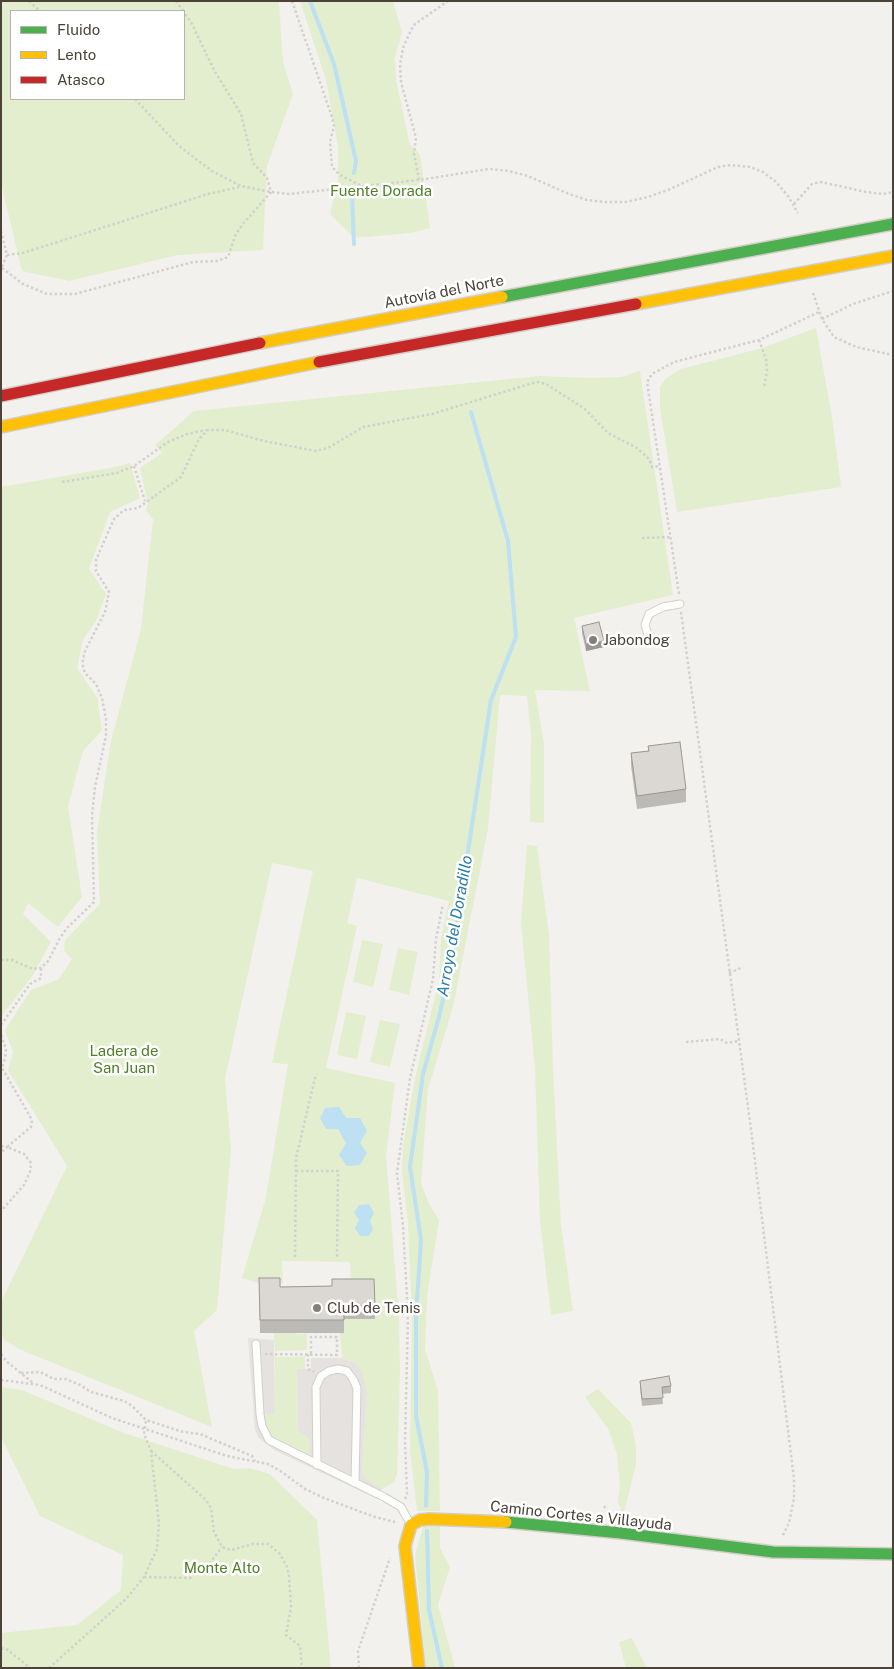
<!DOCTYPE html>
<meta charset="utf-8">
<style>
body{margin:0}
#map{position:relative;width:894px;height:1669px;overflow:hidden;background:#f3f1ee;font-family:"Public Sans",sans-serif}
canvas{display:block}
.frame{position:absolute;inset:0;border:2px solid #4b4238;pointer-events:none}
.legend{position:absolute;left:10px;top:10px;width:175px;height:90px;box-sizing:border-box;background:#fff;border:1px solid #b7b3af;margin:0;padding:6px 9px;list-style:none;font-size:15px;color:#4b4238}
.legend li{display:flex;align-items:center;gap:10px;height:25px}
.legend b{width:25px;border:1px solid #b7b3af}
</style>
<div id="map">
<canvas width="894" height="1669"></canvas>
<div class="frame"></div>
<ul class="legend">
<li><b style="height:6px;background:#4caf50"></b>Fluido</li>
<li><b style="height:6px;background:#ffc107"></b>Lento</li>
<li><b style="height:6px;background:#c62828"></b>Atasco</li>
</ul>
</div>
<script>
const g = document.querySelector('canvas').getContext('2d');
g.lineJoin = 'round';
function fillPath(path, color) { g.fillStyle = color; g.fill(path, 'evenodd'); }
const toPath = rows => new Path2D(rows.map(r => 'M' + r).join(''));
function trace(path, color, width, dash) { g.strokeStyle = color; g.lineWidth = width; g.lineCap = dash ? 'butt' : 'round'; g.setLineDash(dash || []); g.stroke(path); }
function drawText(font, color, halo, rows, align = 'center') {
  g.font = font + ' "Public Sans",sans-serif'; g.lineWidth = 5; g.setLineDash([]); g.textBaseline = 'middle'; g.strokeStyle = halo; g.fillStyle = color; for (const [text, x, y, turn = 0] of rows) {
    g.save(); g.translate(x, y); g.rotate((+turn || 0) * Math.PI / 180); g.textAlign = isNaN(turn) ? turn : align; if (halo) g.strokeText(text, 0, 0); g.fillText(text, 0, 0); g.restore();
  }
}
fillPath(toPath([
 [1,1,279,1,283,62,293,94,267,166,263,250,178,255,69,281,22,271,1,183],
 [11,11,184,11,184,99,11,99],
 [300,1,393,1,402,32,395,57,396,80,410,145,420,154,430,228,411,233,354,238,330,214,338,181,338,146,326,80],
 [816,328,832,417,841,487,677,512,660,409,660,387,666,378,681,369,762,348],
 [640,371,673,595,574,618,590,691,535,690,544,744,544,823,530,822,531,735,527,696,500,695,488,829,453,1007,428,1089,421,1183,429,1204,439,1220,427,1297,425,1349,438,1391,440,1511,417,1511,410,1451,412,1314,408,1225,402,1172,403,1146,415,1078,439,980,441,938,449,901,357,878,347,923,357,926,326,1068,395,1083,386,1156,399,1317,400,1372,397,1475,394,1482,382,1489,366,1479,362,1471,367,1392,357,1364,342,1358,340,1333,344,1333,344,1319,375,1319,351,1285,350,1262,282,1261,283,1284,259,1283,242,1278,265,1201,270,1173,288,1064,272,1063,313,871,272,863,225,1079,231,1149,217,1310,194,1331,212,1427,21,1350,4,1340,1,1331,1,1302,67,1166,8,1070,13,1052,5,1030,31,990,59,979,72,959,64,951,65,940,100,904,97,832,111,741,141,629,153,519,146,511,148,503,140,468,162,453,155,445,194,411,539,376,591,378,621,377],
 [130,463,140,498,110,512,89,569,106,594,96,621,83,640,77,668,97,697,102,730,83,751,68,806,82,897,58,927,28,903,23,914,51,942,33,975,1,1017,1,487,110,468],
 [527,845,537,846,549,935,553,1068,561,1225,573,1311,551,1315,540,1221,535,1068,521,924],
 [362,940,383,944,373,987,353,982],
 [398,948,418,952,409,995,389,990],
 [346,1012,366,1016,357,1059,337,1055],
 [380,1020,400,1024,390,1067,370,1062],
 [295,1325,295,1334,307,1334,307,1350,275,1351,274,1333],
 [275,1357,305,1357,305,1369,297,1369,298,1431,309,1438,310,1458,272,1437,267,1429,265,1414,275,1414],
 [1,1387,22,1390,124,1433,234,1469,249,1468,270,1474,317,1520,331,1668,1,1668,1,1633,77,1625,121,1590,123,1555,40,1516,1,1437],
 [598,1389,631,1423,636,1446,636,1464,623,1517,618,1500,620,1486,617,1454,608,1429,585,1397],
 [440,1526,440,1548,450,1567,438,1605,455,1668,426,1668,415,1555,423,1527],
 [632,1638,647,1668,626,1668,619,1642]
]), '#e2eece');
fillPath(toPath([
 [248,1338,274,1340,275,1414,265,1414,267,1429,272,1437,310,1457,309,1438,298,1431,297,1369,311,1369,311,1358,342,1358,357,1364,362,1373,367,1392,362,1471,366,1479,382,1489,377,1499,274,1450,259,1438,255,1430]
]), '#e5e2df');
fillPath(toPath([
 [339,1107,346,1118,360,1118,367,1131,360,1143,367,1153,360,1165,347,1166,339,1155,346,1143,338,1129,326,1129,320,1118,325,1108],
 [369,1204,374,1213,370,1221,373,1229,369,1236,360,1236,355,1228,359,1220,354,1213,359,1205]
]), '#bde0f2');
trace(toPath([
 [310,1,334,64,356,161,354,173],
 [352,196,354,244],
 [426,1506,427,1472,416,1416,416,1317,421,1240,410,1167,423,1074,439,1017,451,963,491,700,516,637,508,541,471,412],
 [427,1531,429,1610,442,1668]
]), '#bde0f2', 4);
const lane = toPath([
 [649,638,645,625,649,614,663,607,680,604],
 [256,1344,260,1414,262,1426,269,1440,384,1497,401,1507,411,1525],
 [317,1465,316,1387,321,1376,329,1371,338,1369,347,1371,353,1379,357,1388,355,1483]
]);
const fast = toPath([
 [502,297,893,224],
 [506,1522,621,1533,773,1552,893,1554]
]);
const slow = toPath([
 [636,304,893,256],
 [260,343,502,297],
 [1,427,319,362],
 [419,1668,405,1546,411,1525,420,1520,429,1519,506,1522]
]);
const jam = toPath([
 [319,362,636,304],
 [1,396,260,343]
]);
trace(lane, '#d1cfcb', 9);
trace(fast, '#d3cec5', 14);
trace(slow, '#d3cec5', 14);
trace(jam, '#d3cec5', 14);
trace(toPath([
 [29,1,40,11],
 [176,1,183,11],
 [292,1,332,117,334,126,330,142,332,167,340,175,360,185],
 [135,99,179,146,212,171,241,186,271,192,289,194,419,180,489,169,509,171,528,176,569,194,587,200,604,202,626,202,648,197,668,190,718,167,731,165,750,167,763,172,775,181,788,196,798,213],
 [419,180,414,153,416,138,401,82,400,65,403,48,411,30,415,24,448,1],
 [794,204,812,184,821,182,866,192,883,194,893,192],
 [1,231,7,255,1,269],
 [7,255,23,253,208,194,239,187],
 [2,268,23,284,47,294,75,294,193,262,217,261,228,257,235,236,242,225,271,192,267,178,253,163,241,114,214,70,192,24,184,12],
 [813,293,822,319,834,337,856,347,893,355],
 [822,319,853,304,893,291],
 [759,340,766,359,767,371,764,387],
 [134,466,145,501],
 [62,482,117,473,134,466,168,442,187,434,206,430],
 [642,538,671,537],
 [679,594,647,382,652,374,674,362,759,340,819,312],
 [681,612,751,1129,794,1479,794,1498,789,1523,782,1537],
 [1,960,12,960,33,969,41,968,48,961,60,938,67,928,94,902,92,816,95,787,106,736,106,719,102,698,96,684,85,673,83,667,83,659,85,651,105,612,109,592,96,571,96,560,114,519,124,510,138,508,181,477,199,439,208,430,225,430,264,441,316,451,328,448,363,427,432,414,533,383,538,382,546,384,585,409,608,433,637,448,649,459,652,467,659,466],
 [729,973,743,967],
 [1,1025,30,984,41,978,41,968],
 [1,1035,6,1049,5,1058,2,1068,32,1120,31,1127,7,1147,24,1154,31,1163,30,1172,24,1185,1,1211],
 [686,1042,720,1039,727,1043,739,1041],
 [1,1146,7,1147,1,1153],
 [296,1171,338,1171,337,1259],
 [295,1257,296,1158,316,1074],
 [1,1354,6,1361,33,1383],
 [265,1354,337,1355,337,1337,311,1337,311,1354],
 [308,1354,308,1369,314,1372],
 [21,1373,40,1372,54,1379,66,1379,80,1385,91,1392,124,1401,132,1406,146,1420,183,1432,200,1434,252,1456,255,1461],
 [1,1380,40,1385,112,1418,227,1456,268,1464,282,1472,305,1489,324,1498,375,1517,395,1522],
 [151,1451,206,1500,211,1508,214,1532,222,1547,231,1550,253,1544,268,1544,280,1554,287,1567,289,1576,291,1607,286,1635,300,1646,302,1668],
 [405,1499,407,1494,405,1442,408,1315,403,1226,397,1173,410,1078,433,979,436,939,443,904],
 [604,1506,611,1517],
 [144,1577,190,1578,210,1563,222,1547],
 [1,1648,8,1650,30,1668],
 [49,1668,126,1599,144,1577,157,1549,159,1524,151,1451,144,1434,146,1420],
 [359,1668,358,1651,390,1558]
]), '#d3d1cc', 2.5, [2.5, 2.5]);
trace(lane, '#fdfdfc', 7);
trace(fast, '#4caf50', 11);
trace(slow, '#ffc107', 11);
trace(jam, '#c62828', 11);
fillPath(toPath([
 [582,626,604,647,586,651,582,633],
 [648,746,686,789,686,802,637,809,631,766,631,753,648,751],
 [259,1278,280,1287,332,1286,374,1279,375,1319,344,1319,344,1333,260,1333],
 [640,1381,671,1386,671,1393,662,1394,663,1404,642,1406,640,1388]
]), '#bcbab6');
fillPath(toPath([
 [604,641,604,647,586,651,586,644]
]), '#999794');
const building = toPath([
 [599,622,604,641,586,644,582,626,599,622],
 [680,742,686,789,637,796,631,753,649,751,648,746,680,742],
 [259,1278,280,1278,280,1287,332,1286,332,1279,374,1279,375,1306,344,1306,344,1320,260,1320,259,1278],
 [669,1376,671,1386,662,1387,663,1398,642,1399,640,1381,669,1376]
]);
fillPath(building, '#dbd8d4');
trace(building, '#999794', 1);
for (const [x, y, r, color] of [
 [593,640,5,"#867f78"],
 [317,1308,5,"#867f78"]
]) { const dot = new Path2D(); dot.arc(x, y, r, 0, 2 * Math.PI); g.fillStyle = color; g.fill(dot); trace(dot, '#fff', 2); }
drawText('15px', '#4f8127', '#fff', [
 ["Fuente Dorada",381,191],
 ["Ladera de",124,1051],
 ["San Juan",124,1068],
 ["Monte Alto",222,1568]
]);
drawText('15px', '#4b4238', '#fff', [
 ["Autovía del Norte",444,292,-11],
 ["Camino Cortes a Villayuda",581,1516,6]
]);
drawText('15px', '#4b4238', '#fff', [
 ["Jabondog",603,640],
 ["Club de Tenis",327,1308]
], 'left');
drawText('italic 16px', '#287cac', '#fff', [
 ["Arroyo del Doradillo",455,926,-80]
]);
</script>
